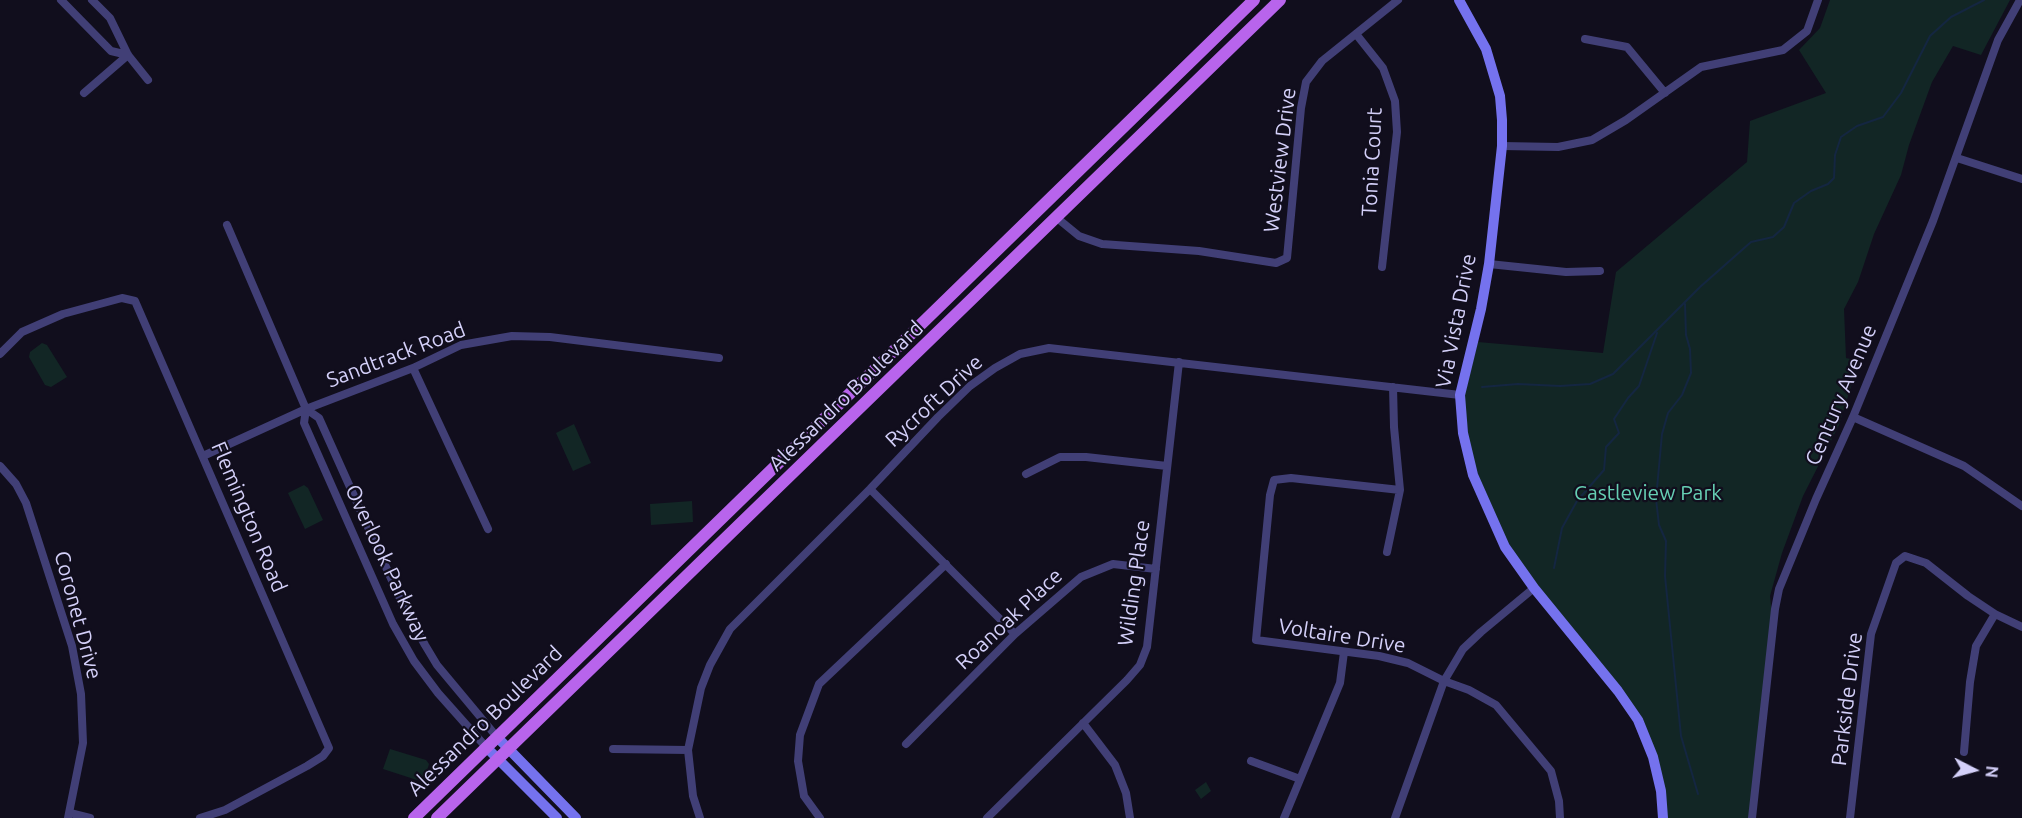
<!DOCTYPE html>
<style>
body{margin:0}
#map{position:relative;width:2022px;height:818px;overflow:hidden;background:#110e1d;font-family:Ubuntu,sans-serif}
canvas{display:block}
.north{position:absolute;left:1944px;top:740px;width:60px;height:60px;-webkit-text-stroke:4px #110e1d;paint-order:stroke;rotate:96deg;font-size:16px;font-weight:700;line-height:24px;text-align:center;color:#d4d0f9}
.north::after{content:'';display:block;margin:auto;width:21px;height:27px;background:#d4d0f9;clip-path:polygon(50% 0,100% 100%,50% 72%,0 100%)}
</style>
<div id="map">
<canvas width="2022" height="818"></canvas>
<div class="north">N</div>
</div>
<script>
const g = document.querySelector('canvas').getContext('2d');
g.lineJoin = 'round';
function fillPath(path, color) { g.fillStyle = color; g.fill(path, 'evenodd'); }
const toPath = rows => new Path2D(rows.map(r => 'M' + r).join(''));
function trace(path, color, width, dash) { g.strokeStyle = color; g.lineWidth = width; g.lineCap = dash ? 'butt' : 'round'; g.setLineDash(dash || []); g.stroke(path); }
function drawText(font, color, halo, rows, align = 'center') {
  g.font = font + ' Ubuntu,sans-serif'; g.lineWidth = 4.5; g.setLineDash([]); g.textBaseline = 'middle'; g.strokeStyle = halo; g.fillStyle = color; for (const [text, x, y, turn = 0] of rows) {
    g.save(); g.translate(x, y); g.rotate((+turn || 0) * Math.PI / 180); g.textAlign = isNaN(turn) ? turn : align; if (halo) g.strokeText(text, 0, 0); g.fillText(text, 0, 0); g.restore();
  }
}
fillPath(toPath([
 [1830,0,2010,0,1981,55,1953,46,1932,82,1909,145,1901,175,1874,234,1858,282,1844,309,1846,358,1859,361,1839,425,1803,496,1782,553,1770,596,1774,632,1754,818,1664,818,1644,734,1514,561,1473,477,1464,397,1478,342,1603,353,1616,272,1747,162,1750,121,1826,93,1799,50,1820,28],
 [42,343,47,345,67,377,51,387,45,385,29,357,30,352],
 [574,424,591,463,573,471,556,433],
 [304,485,308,488,323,520,305,529,288,493],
 [692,501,693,522,651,525,650,504],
 [390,749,426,760,429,764,425,778,420,781,383,769],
 [1206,782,1211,791,1201,799,1195,790]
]), '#122625');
trace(toPath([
 [1685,304,1686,335,1690,349,1691,373,1682,395,1668,413,1662,434,1656,499,1659,525,1666,541,1665,576,1681,736,1698,794],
 [1482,387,1518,384,1560,386,1590,384,1613,374,1700,287,1751,242,1773,237,1784,227,1794,203,1811,191,1828,184,1834,178,1835,155,1841,137,1857,126,1883,117,1901,93,1930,36,1951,17,1984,0],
 [1554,568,1562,528,1577,501,1604,470,1606,447,1619,433,1614,419,1628,398,1639,386,1657,333]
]), '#142641', 2);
trace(toPath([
 [61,0,111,51,128,55],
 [92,0,110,18,128,55,148,80],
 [1356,34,1383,68,1395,101,1397,132,1382,267],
 [1585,39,1627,47,1665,93],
 [84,93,128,55],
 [1502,146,1558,147,1592,140,1626,120,1701,67,1783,50,1807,31,1818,0],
 [1957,158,2022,179],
 [1057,218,1079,236,1102,244,1199,251,1276,263,1287,258,1301,108,1306,82,1322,61,1398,0],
 [227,225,306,409,304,423,393,624,414,661,438,693,486,747],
 [1489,264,1566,272,1600,271],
 [0,354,22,332,63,314,122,298,135,301,329,748,323,756,307,766,225,810,200,818],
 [413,368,488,529],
 [306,409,319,418,403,605,425,645,437,665,497,737],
 [1853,417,1964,466,2022,506],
 [203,456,306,409,413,368,461,345,512,336,550,337,719,358],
 [0,466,16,484,26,503,72,646,81,694,83,743,68,818],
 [1026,474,1060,457,1086,457,1167,466],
 [870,489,1015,634],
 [1400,490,1291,478,1274,480,1270,495,1256,640,1379,656,1408,663,1444,681,1469,690,1496,705,1551,771,1559,801,1560,818],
 [1387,552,1400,490,1394,427,1393,387],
 [1083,723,1115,765,1126,793,1130,818],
 [906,744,1015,634,1081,577,1113,564,1156,569],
 [613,749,688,750],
 [1964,752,1970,682,1976,646,1995,614],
 [1251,761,1300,779],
 [70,813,90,818],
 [700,818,693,796,688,750,701,688,710,665,730,629,870,489,938,417,970,386,995,368,1020,354,1049,348,1460,395],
 [820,818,804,796,798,761,800,735,819,684,946,564],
 [987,818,1127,680,1140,665,1147,647,1179,362],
 [1284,818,1340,683,1344,652],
 [1395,818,1444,681,1463,649,1481,632,1534,588],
 [1752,818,1775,609,1779,589,1816,499,1853,417,1933,221,1998,40,2020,0],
 [1850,818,1871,634,1896,563,1905,556,1926,563,1968,596,1995,614,2022,627]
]), '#413f76', 8);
trace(toPath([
 [1459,0,1486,49,1500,96,1502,120,1502,146,1489,264,1481,309,1460,395,1463,433,1473,475,1505,547,1534,588,1618,691,1638,720,1653,757,1661,791,1663,818],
 [497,737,576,818],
 [486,747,557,818]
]), '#7572ee', 10);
trace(toPath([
 [414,818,1254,0],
 [437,818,1280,0]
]), '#b864ec', 12);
drawText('21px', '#d4d0f9', '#110e1d', [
 ["Westview Drive",1280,160,-83],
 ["Tonia Court",1372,162,-87],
 ["Via Vista Drive",1456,321,-79],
 ["Sandtrack Road",396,355,-21],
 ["Century Avenue",1841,395,-67],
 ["Alessandro Boulevard",846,396,-44],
 ["Rycroft Drive",934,401,-43],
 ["Flemington Road",249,517,67],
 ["Overlook Parkway",387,563,65],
 ["Wilding Place",1134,583,-82],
 ["Coronet Drive",78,615,75],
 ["Roanoak Place",1009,619,-43],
 ["Voltaire Drive",1342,636,9],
 ["Parkside Drive",1847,699,-83],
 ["Alessandro Boulevard",485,721,-44]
]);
drawText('21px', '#66cfb4', '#110e1d', [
 ["Castleview Park",1648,493]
]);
</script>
